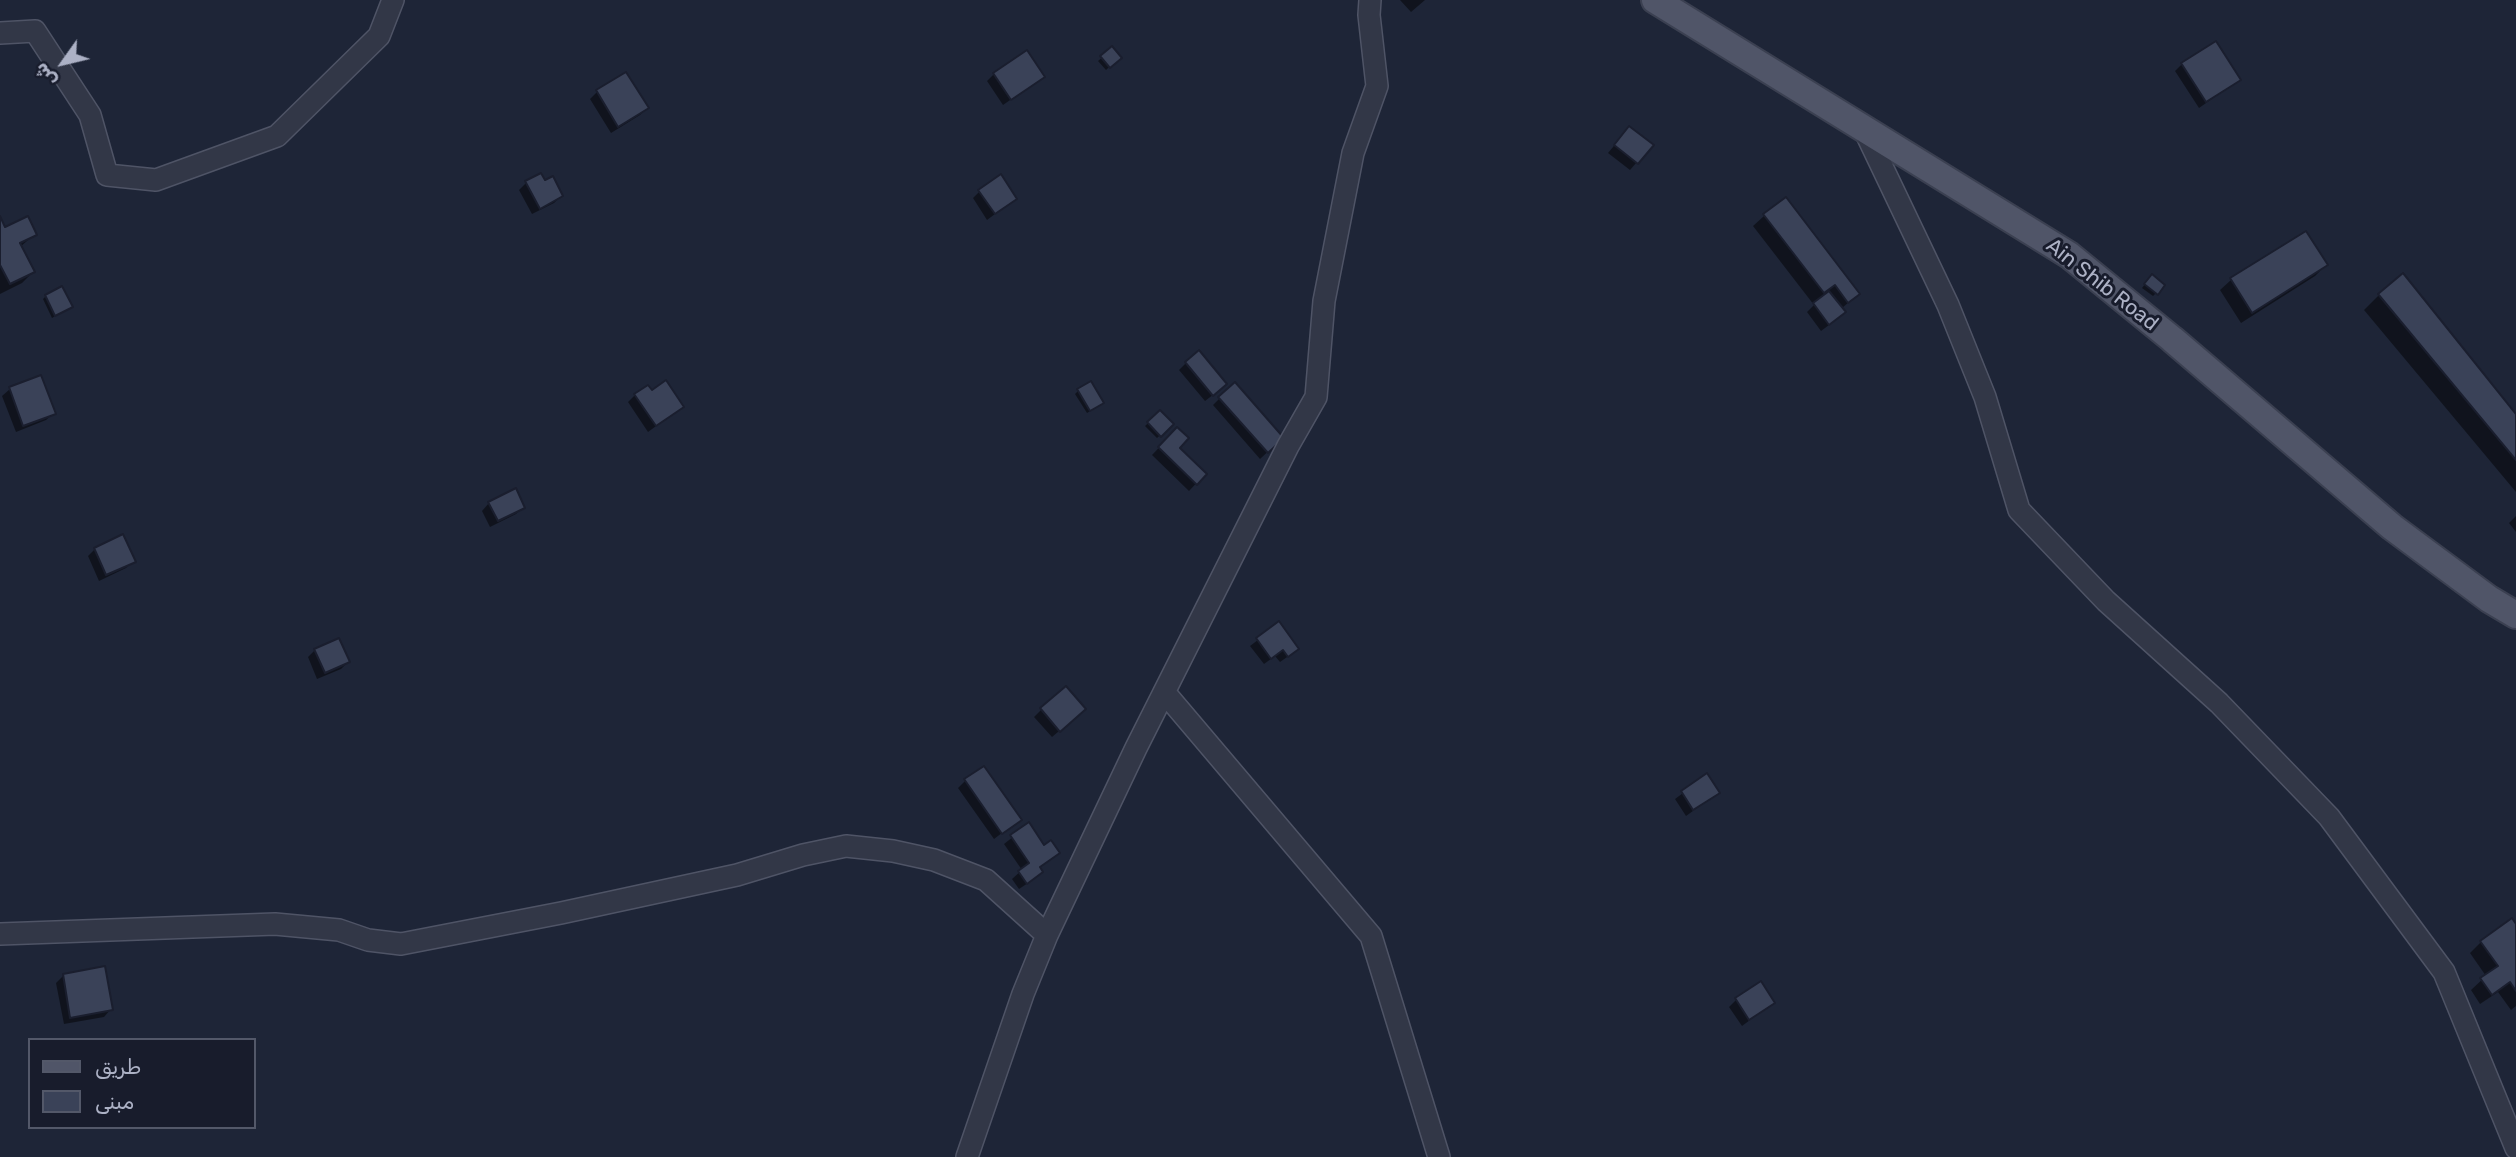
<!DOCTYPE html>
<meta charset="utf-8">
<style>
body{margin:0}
#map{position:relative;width:2516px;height:1157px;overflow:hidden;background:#1e2537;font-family:Rubik,"Noto Sans Arabic",sans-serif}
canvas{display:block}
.legend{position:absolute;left:28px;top:1038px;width:228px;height:91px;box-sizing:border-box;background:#181c2c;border:2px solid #535869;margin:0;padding:9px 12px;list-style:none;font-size:21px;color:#acb1c5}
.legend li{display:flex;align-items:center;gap:14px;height:35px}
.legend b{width:35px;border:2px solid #535869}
.north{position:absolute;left:28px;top:28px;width:70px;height:70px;-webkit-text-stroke:5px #181c2c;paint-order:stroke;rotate:236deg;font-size:19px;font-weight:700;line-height:28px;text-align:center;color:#acb1c5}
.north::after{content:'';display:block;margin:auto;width:24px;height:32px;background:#acb1c5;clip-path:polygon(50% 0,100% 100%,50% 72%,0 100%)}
</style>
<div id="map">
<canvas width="2516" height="1157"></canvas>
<ul class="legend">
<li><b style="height:9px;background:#505568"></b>طريق</li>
<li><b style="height:19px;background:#3a4258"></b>مبنى</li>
</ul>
<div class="north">ش</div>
</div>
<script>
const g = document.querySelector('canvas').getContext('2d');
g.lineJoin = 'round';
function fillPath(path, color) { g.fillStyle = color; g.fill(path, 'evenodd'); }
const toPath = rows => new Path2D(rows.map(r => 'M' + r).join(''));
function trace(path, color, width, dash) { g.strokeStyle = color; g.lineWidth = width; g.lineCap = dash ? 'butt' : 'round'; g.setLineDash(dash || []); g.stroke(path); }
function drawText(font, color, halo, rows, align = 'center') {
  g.font = font + ' Rubik,sans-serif'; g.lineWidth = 6; g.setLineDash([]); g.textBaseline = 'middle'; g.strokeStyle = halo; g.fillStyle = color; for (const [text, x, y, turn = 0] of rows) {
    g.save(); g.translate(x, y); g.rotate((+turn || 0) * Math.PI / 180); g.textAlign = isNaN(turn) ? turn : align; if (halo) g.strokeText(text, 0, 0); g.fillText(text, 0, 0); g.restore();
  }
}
fillPath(toPath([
 [1400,0,1425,0,1411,12],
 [1112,49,1119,58,1106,70,1098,61],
 [2182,64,2239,80,2199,108,2175,71],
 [626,74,647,108,640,115,611,133,590,99,597,92],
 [994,74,1043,77,1003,105,987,81],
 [1623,135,1651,146,1630,170,1608,153],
 [545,182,561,196,554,203,532,214,519,190,526,183],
 [980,191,1015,199,987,220,973,198],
 [1764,216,1858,294,1841,309,1837,319,1821,331,1807,312,1814,305,1753,226],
 [0,220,4,229,35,234,20,247,33,272,22,283,0,294],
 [2326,265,2315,276,2241,323,2220,290,2231,280],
 [2149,279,2156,293,2153,296,2142,288],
 [2379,295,2516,417,2516,492,2364,310],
 [46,296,71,307,52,318,43,299],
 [1186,363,1218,391,1205,401,1179,370],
 [40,377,54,413,46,420,16,432,2,396,10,389],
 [1078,391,1099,406,1087,413,1075,394],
 [651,393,682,407,648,432,628,402,635,395],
 [1220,398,1275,445,1260,459,1213,405],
 [1160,412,1172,424,1157,438,1145,426],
 [1177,429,1177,448,1205,474,1189,491,1152,455],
 [489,503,523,507,516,514,490,527,482,511],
 [2516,516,2516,532,2509,523],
 [95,549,133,561,126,568,99,581,88,556],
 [1279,624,1290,655,1280,662,1275,656,1264,664,1250,646],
 [315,650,348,662,341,669,317,679,308,657],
 [1041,710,1077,716,1052,737,1034,717],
 [1706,776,1718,793,1686,816,1675,799],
 [965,781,1019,820,994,839,958,788],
 [1028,825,1044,847,1058,853,1039,868,1041,872,1034,879,1019,889,1012,879,1022,870,1004,844],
 [2516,927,2516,1006,2511,1010,2498,992,2480,1004,2471,990,2486,976,2470,953,2481,942],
 [63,976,111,1009,104,1017,64,1024,56,983],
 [1736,1000,1773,1003,1742,1026,1729,1007]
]), '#0007');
const building = toPath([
 [2216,41,2241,80,2206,102,2181,63,2216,41],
 [1112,46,1122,58,1110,68,1100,56,1112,46],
 [1027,50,1045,77,1011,100,993,73,1027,50],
 [626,72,649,108,618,127,596,90,626,72],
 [1629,126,1654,145,1638,164,1614,145,1629,126],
 [541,173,545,180,553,176,563,196,540,209,525,181,541,173],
 [1001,174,1017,199,995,214,978,190,1001,174],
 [1786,197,1860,294,1848,303,1835,285,1824,293,1763,214,1786,197],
 [0,216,5,227,28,216,37,235,20,243,35,272,10,284,0,265,0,216],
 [2306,231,2328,265,2252,313,2230,278,2306,231],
 [2403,273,2516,414,2516,460,2378,294,2403,273],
 [2152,274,2165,285,2158,295,2144,284,2152,274],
 [62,286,73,307,55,316,45,295,62,286],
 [1829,291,1846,312,1829,325,1813,303,1829,291],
 [1199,350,1227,384,1213,396,1185,362,1199,350],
 [41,375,56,414,23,426,9,387,41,375],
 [666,380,684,407,656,426,634,394,648,385,652,390,666,380],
 [1091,381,1104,403,1090,411,1077,389,1091,381],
 [1235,382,1284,438,1268,453,1218,397,1235,382],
 [1160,410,1174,424,1161,437,1147,422,1160,410],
 [1177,427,1189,438,1180,448,1207,474,1197,485,1158,447,1177,427],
 [516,488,525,508,498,521,488,502,516,488],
 [123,534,136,562,106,575,94,548,123,534],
 [1279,621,1299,649,1288,657,1283,650,1271,659,1256,638,1279,621],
 [339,638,350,662,325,673,314,649,339,638],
 [1066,686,1086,709,1060,732,1040,708,1066,686],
 [984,766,1022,820,1002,834,964,779,984,766],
 [1707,773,1720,793,1693,810,1681,791,1707,773],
 [1029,822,1044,845,1051,840,1060,853,1040,867,1043,872,1027,884,1018,871,1029,863,1010,835,1029,822],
 [2512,918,2516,924,2516,991,2510,982,2492,995,2480,978,2498,966,2480,941,2512,918],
 [105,966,113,1010,70,1018,63,974,105,966],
 [1761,981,1775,1003,1749,1020,1735,998,1761,981]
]);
fillPath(building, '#3a4258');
trace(building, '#1a1e2e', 2);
const minor = toPath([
 [0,33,35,31,90,115,107,175,156,180,277,136,379,36,393,0],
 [1864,129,1948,305,1985,397,2019,510,2106,601,2219,703,2329,817,2444,972,2516,1148],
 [1165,693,1371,936,1439,1157],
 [0,934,275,924,339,930,368,940,401,944,561,913,737,875,803,855,846,846,893,851,934,860,986,880,1047,935,1136,748,1288,446,1316,397,1324,301,1353,153,1377,86,1369,15,1370,0],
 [967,1157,1023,994,1047,935]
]);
const major = toPath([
 [1655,0,2069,255,2172,339,2392,527,2489,599,2516,615]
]);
trace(minor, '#4f5466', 24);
trace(major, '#3b4051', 30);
trace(minor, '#323747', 21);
trace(major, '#505568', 26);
drawText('21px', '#acb1c5', '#181c2c', [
 ["Ain Shib Road",2102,285,38]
]);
</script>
